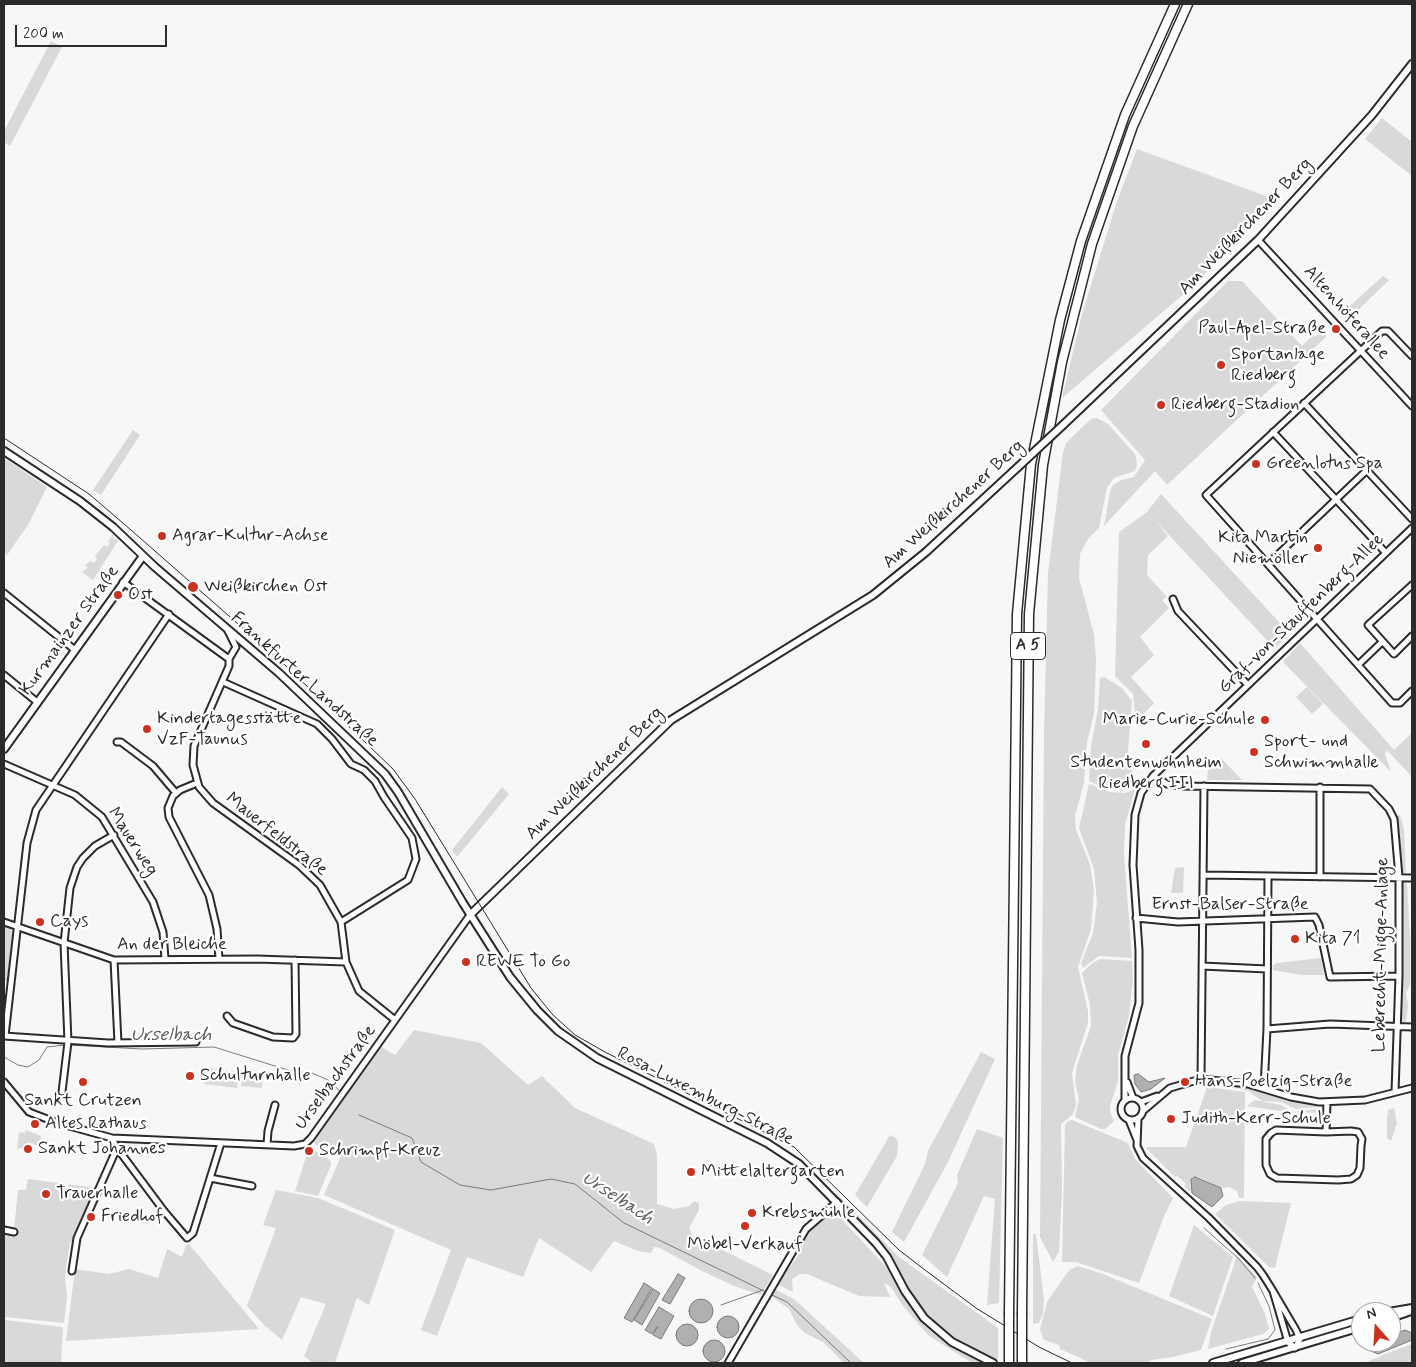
<!DOCTYPE html>
<meta charset="utf-8">
<style>
body{margin:0}
#map{position:relative;width:1416px;height:1367px;overflow:hidden;background:#f7f7f7;font-family:Mynerve,sans-serif}
canvas{display:block}
.frame{position:absolute;inset:0;border:5px solid #2b2b2b;pointer-events:none}
.north{position:absolute;left:1351px;top:1302px;width:50px;height:50px;box-sizing:border-box;background:#fff;border:1px solid #aaa;border-radius:50%;rotate:341deg;font-size:14px;font-weight:700;line-height:20px;text-align:center;color:#2b2b2b}
.north::after{content:'';display:block;margin:auto;width:18px;height:22px;background:#c8321e;clip-path:polygon(50% 0,100% 100%,50% 72%,0 100%)}
.scale{position:absolute;left:15px;top:25px;width:152px;height:22px;box-sizing:border-box;border:2px solid #2b2b2b;border-top:0;padding-left:6px;font-size:15px;line-height:18px;white-space:nowrap;color:#2b2b2b;-webkit-text-stroke:4px #fff;paint-order:stroke}
</style>
<div id="map">
<canvas width="1416" height="1367"></canvas>
<div class="frame"></div>
<div class="north">N</div>
<div class="scale">200 m</div>
</div>
<script>
const g = document.querySelector('canvas').getContext('2d');
g.lineJoin = 'round';
function fillPath(path, color) { g.fillStyle = color; g.fill(path, 'evenodd'); }
const toPath = rows => new Path2D(rows.map(r => 'M' + r).join(''));
function trace(path, color, width, dash) { g.strokeStyle = color; g.lineWidth = width; g.lineCap = dash ? 'butt' : 'round'; g.setLineDash(dash || []); g.stroke(path); }
function drawText(font, color, halo, rows, align = 'center') {
  g.font = font + ' Mynerve,sans-serif'; g.lineWidth = 4.5; g.setLineDash([]); g.textBaseline = 'middle'; g.strokeStyle = halo; g.fillStyle = color; for (const [text, x, y, turn = 0] of rows) {
    g.save(); g.translate(x, y); g.rotate((+turn || 0) * Math.PI / 180); g.textAlign = isNaN(turn) ? turn : align; if (halo) g.strokeText(text, 0, 0); g.fillText(text, 0, 0); g.restore();
  }
}
fillPath(toPath([
 [51,41,62,47,10,146,4,142,4,131],
 [1382,118,1412,142,1412,176,1365,139],
 [1137,149,1277,200,1192,287,1062,398,1082,314,1117,201],
 [1383,276,1389,280,1347,321,1341,314],
 [1228,281,1242,281,1302,346,1313,335,1315,337,1322,331,1327,336,1167,485,1155,471,1104,526,1110,491,1113,485,1121,480,1134,477,1145,460,1101,410],
 [1097,418,1108,424,1135,454,1137,464,1135,471,1114,478,1107,488,1099,528,1088,539,1080,554,1079,578,1094,634,1096,660,1094,714,1087,742,1084,783,1075,816,1076,830,1090,864,1094,891,1091,929,1078,967,1088,1011,1088,1023,1072,1073,1076,1105,1073,1114,1061,1124,1062,1191,1059,1252,1053,1262,1040,1237,1044,734,1048,573,1063,452,1066,443,1091,419],
 [133,430,140,435,101,495,93,490],
 [4,458,47,487,28,525,7,555,4,552],
 [1161,494,1289,633,1275,649,1155,520,1168,536,1148,555,1147,575,1167,597,1162,600,1169,608,1140,637,1154,655,1131,677,1154,703,1136,722,1133,694,1115,676,1119,532,1147,512],
 [113,535,113,538,115,540,117,538,118,541,93,580,82,572,88,568,85,565,91,561,94,563,97,559,95,556,104,545,107,547,110,543,108,541],
 [1300,643,1394,750,1412,733,1412,777,1387,750,1385,754,1391,772,1283,662],
 [1104,677,1122,688,1132,701,1128,751,1135,786,1123,790,1104,788,1089,781,1091,747,1098,709,1100,678],
 [1307,687,1323,704,1312,714,1296,697],
 [1221,758,1242,780,1207,780,1208,770],
 [1089,784,1110,792,1125,793,1135,789,1125,825,1124,855,1132,958,1099,956,1083,968,1081,963,1093,933,1097,903,1094,869,1079,828],
 [502,787,509,794,457,857,452,850],
 [1400,815,1404,829,1406,874,1401,872,1397,816],
 [1184,867,1183,893,1171,893,1175,868],
 [1402,882,1407,884,1410,938,1410,985,1406,993,1408,1005,1406,1021,1404,1022,1400,1021],
 [4,925,10,927,13,933,7,981,4,981],
 [1321,958,1324,975,1301,975,1273,970,1273,966,1277,963],
 [1100,959,1132,961,1133,978,1129,1016,1118,1055,1118,1081,1110,1106,1110,1112,1114,1121,1105,1129,1101,1129,1075,1117,1079,1099,1075,1082,1077,1065,1091,1026,1090,1005,1082,973,1091,964],
 [414,1030,481,1043,528,1085,542,1076,575,1108,654,1144,657,1155,657,1204,674,1209,689,1206,694,1201,699,1203,699,1210,689,1228,692,1235,773,1275,761,1295,734,1286,702,1271,660,1248,654,1247,651,1253,638,1251,614,1241,591,1272,539,1238,523,1277,467,1257,437,1336,421,1330,451,1250,324,1195,342,1154,322,1148,315,1144,314,1140,380,1046,395,1055],
 [981,1052,995,1059,948,1162,904,1242,892,1232,925,1164,928,1151],
 [206,1068,239,1072,237,1088,204,1084],
 [242,1073,263,1075,262,1088,241,1086],
 [1225,1085,1247,1088,1318,1107,1296,1109,1281,1102,1262,1101,1248,1091],
 [1207,1087,1245,1092,1244,1198,1239,1198,1237,1191,1229,1187,1221,1188,1200,1178,1192,1177,1190,1186,1192,1193,1184,1186,1186,1184,1177,1176,1175,1177,1147,1149,1146,1147,1186,1147],
 [1255,1100,1281,1105,1294,1112,1317,1109,1325,1113,1287,1112,1247,1106],
 [1394,1108,1397,1123,1391,1141,1387,1138,1387,1120,1388,1110],
 [1072,1120,1128,1143,1135,1159,1173,1198,1164,1216,1139,1283,1076,1262,1062,1262,1065,1125,1068,1121],
 [977,1129,1003,1138,999,1303,987,1305,995,1199,984,1196,947,1277,922,1255,958,1183,957,1175],
 [26,1130,41,1136,39,1147,32,1143,29,1144,29,1146,17,1149,19,1132,25,1133],
 [890,1135,896,1138,898,1143,897,1156,867,1207,855,1195],
 [308,1151,315,1151,330,1160,331,1165,318,1196,295,1191],
 [28,1179,97,1188,74,1241,70,1242,65,1275,67,1297,64,1323,5,1317,5,1320,62,1327,63,1330,61,1363,4,1363,4,1232,14,1230,18,1190,26,1190],
 [276,1190,318,1198,395,1230,369,1305,357,1298,335,1363,313,1363,304,1356,326,1304,301,1297,282,1340,264,1325,247,1306,276,1228,263,1225],
 [836,1193,899,1257,998,1328,998,1361,953,1339,927,1317,906,1288,878,1240,835,1195],
 [1240,1201,1291,1203,1275,1268,1269,1267,1215,1214,1226,1205],
 [834,1211,889,1270,904,1297,923,1322,951,1345,986,1363,972,1363,928,1335,903,1306,891,1287,884,1283,890,1297,859,1296,807,1274,800,1274,792,1279,793,1292,777,1284,798,1256,808,1230],
 [1194,1225,1233,1257,1213,1316,1169,1296],
 [1033,1234,1036,1234,1044,1300,1043,1314,1039,1323,1033,1324],
 [189,1244,259,1329,66,1341,75,1269,109,1274,129,1269,158,1278,167,1249,182,1257,186,1245],
 [1237,1256,1257,1277,1252,1287,1265,1314,1269,1329,1263,1334,1208,1349,1211,1332],
 [1078,1266,1103,1274,1212,1319,1201,1350,1173,1357,1152,1360,1145,1363,1091,1363,1060,1349,1059,1345,1044,1340,1040,1330,1047,1302,1069,1270],
 [774,1289,794,1299,864,1363,844,1363,823,1342,805,1333,797,1325,789,1309,771,1296],
 [1412,1344,1412,1363,1365,1363,1385,1354]
]), '#d9d9d9');
const water = toPath([
 [1138,1074,1149,1082,1165,1078,1151,1089,1141,1092,1135,1084,1134,1075,1138,1074],
 [1195,1177,1221,1188,1223,1196,1212,1207,1192,1193,1191,1179,1195,1177],
 [678,1274,685,1278,670,1304,662,1300,678,1274],
 [644,1283,652,1288,632,1322,624,1318,644,1283],
 [653,1289,660,1293,642,1325,634,1320,653,1289],
 '689 1311a12 12 0 1 1 24 0a12 12 0 1 1-24 0Z',
 [659,1307,674,1316,661,1339,653,1335,658,1326,652,1334,645,1330,659,1307],
 '717 1327a11 11 0 1 1 22 0a11 11 0 1 1-22 0Z',
 '676 1335a11 11 0 1 1 22 0a11 11 0 1 1-22 0Z',
 [1405,1330,1412,1333,1412,1340,1378,1354,1364,1348,1365,1345,1373,1342,1391,1342,1391,1335,1405,1330],
 '703 1351a11 11 0 1 1 22 0a11 11 0 1 1-22 0Z'
]);
fillPath(water, '#b0b0b0');
trace(water, '#7b7b7b', 1);
trace(toPath([
 [69,1045,142,1049,214,1047,291,1071,312,1073,328,1080,340,1091],
 [4,1057,18,1065,28,1067,39,1060,47,1047,65,1045],
 [359,1115,412,1138,421,1162,460,1185,491,1190,551,1179,575,1184,624,1223,766,1292],
 [1204,1228,1239,1259,1255,1278],
 [770,1294,787,1302,851,1363],
 [721,1305,763,1290],
 [1226,1349,1268,1339,1275,1330,1269,1306,1258,1283]
]), '#7b7b7b', 1);
const minor = toPath([
 [1258,240,1412,406],
 [1412,356,1388,331,1382,331,1206,495,1392,703,1400,703,1412,691],
 [1304,403,1412,519],
 [1273,432,1386,553],
 [1268,564,1366,471],
 [123,582,229,659,229,666,194,746,193,765,199,787,213,803,299,865,320,885,341,922,346,962,359,991,395,1020],
 [1412,585,1368,625,1394,654,1412,636],
 [4,593,75,650],
 [1173,599,1178,611,1248,685],
 [228,631,236,647,229,659],
 [1358,665,1382,642],
 [4,675,37,702],
 [223,682,317,724,332,739,351,764,364,770,375,781,384,797,412,838,416,859,408,880,341,922],
 [117,742,121,742,153,766,176,793],
 [4,764,75,795,102,817,153,902,163,932,165,959],
 [1153,776,1167,784,1181,786,1370,789,1389,809,1394,819,1399,877,1399,976,1395,1092],
 [197,783,180,790,173,796,168,808,169,817,209,895,217,929,219,959],
 [1203,875,1412,878],
 [1320,877,1320,787],
 [1136,918,1178,922,1315,917,1319,925,1330,977,1399,976],
 [4,922,114,960,257,959,346,962],
 [114,960,118,1043],
 [1202,966,1267,969],
 [227,1016,233,1023,273,1037,293,1038,296,1034,295,960],
 [1267,1029,1330,1024,1412,1027],
 [4,1036,108,1043,196,1042],
 [5,1036,27,843,36,810,169,614],
 [1201,1079,1204,786],
 [4,1082,29,1112,55,1122,112,1138,294,1146,305,1144,311,1138,470,915],
 [1127,1082,1133,1098],
 [1264,1088,1267,1029,1268,876],
 [62,1092,68,1042,64,943,70,888,77,867,83,858,95,846,114,835],
 '1121 1109a11 11 0 1 1 22 0a11 11 0 1 1-22 0Z',
 [1125,1100,1125,1056,1139,1003,1139,950,1133,865,1135,815,1141,793,1153,776,1412,528],
 [1141,1102,1157,1096],
 [1144,1110,1170,1088,1201,1079,1248,1084,1291,1097,1319,1102,1365,1100,1412,1088],
 [1138,1119,1137,1146,1143,1158,1209,1218,1257,1267,1263,1275,1273,1291,1296,1330,1300,1339,1295,1348,1288,1342,1273,1291],
 [1129,1120,1137,1140],
 [1326,1132,1351,1131,1358,1132,1362,1139,1361,1146,1360,1168,1357,1175,1351,1179,1338,1180,1277,1178,1270,1174,1266,1165,1266,1139,1271,1133,1276,1130,1326,1132,1327,1102],
 [112,1138,117,1148,164,1211,187,1238,193,1233,221,1143],
 [267,1145,268,1131,275,1105],
 [210,1178,252,1186],
 [4,1230,14,1232],
 [72,1271,77,1238,117,1148],
 [728,1363,806,1229,837,1202]
]);
const major = toPath([
 [1063,425,1258,240,1372,115,1412,64],
 [4,451,80,501,113,527,155,567,279,673,385,774,398,792,463,903,510,977,537,1010,558,1031,597,1058,767,1143,799,1164,876,1243,887,1257,905,1291,924,1318,952,1342,993,1363],
 [4,749,143,556],
 [470,915,671,720,873,595,926,552,1018,467],
 [1389,1312,1412,1308],
 [1391,1318,1411,1311],
 [1213,1363,1361,1319],
 [1242,1363,1361,1327]
]);
const highway = toPath([
 [1009,1313,1017,614,1031,464,1060,320,1081,241,1125,115,1175,4],
 [1022,1313,1029,614,1043,465,1062,362,1092,244,1133,126,1188,4]
]);
trace(minor, '#2b2b2b', 9);
trace(major, '#2b2b2b', 10);
trace(highway, '#2b2b2b', 11);
trace(minor, '#fff', 5);
trace(major, '#fff', 6);
trace(highway, '#fff', 8);
trace(toPath([
 [4,438,89,494,131,530,286,666,393,769,415,799,531,988,552,1014,575,1035,605,1052,794,1147,899,1250,925,1270,976,1308,1039,1347,1072,1363]
]), '#2b2b2b', 1);
const majorBridge = toPath([
 [1018,467,1063,425]
]);
const highwayBridge = toPath([
 [1009,1363,1009,1313],
 [1022,1363,1022,1313]
]);
trace(majorBridge, '#2b2b2b', 10, []);
trace(highwayBridge, '#2b2b2b', 11, []);
trace(majorBridge, '#fff', 6);
trace(highwayBridge, '#fff', 8);
for (const [x, y, r, color] of [
 [1336,329,5,"#c8321e"],
 [1221,365,5,"#c8321e"],
 [1161,405,5,"#c8321e"],
 [1256,464,5,"#c8321e"],
 [162,536,5,"#c8321e"],
 [1318,548,5,"#c8321e"],
 [193,587,6,"#c8321e"],
 [118,595,5,"#c8321e"],
 [1265,720,5,"#c8321e"],
 [147,729,5,"#c8321e"],
 [1146,744,5,"#c8321e"],
 [1254,752,5,"#c8321e"],
 [40,922,5,"#c8321e"],
 [1295,939,5,"#c8321e"],
 [466,962,5,"#c8321e"],
 [190,1076,5,"#c8321e"],
 [83,1082,5,"#c8321e"],
 [1185,1082,5,"#c8321e"],
 [1171,1119,5,"#c8321e"],
 [35,1124,5,"#c8321e"],
 [28,1149,5,"#c8321e"],
 [309,1151,5,"#c8321e"],
 [691,1172,5,"#c8321e"],
 [46,1194,5,"#c8321e"],
 [752,1213,5,"#c8321e"],
 [91,1217,5,"#c8321e"],
 [745,1226,5,"#c8321e"]
]) { const dot = new Path2D(); dot.arc(x, y, r, 0, 2 * Math.PI); g.fillStyle = color; g.fill(dot); trace(dot, '#fff', 2); }
for (const [x, y, w] of [
 [1028,646,35]
]) { const box = new Path2D(); box.roundRect(x - w / 2, y - 13.5, w, 27, 4); g.fillStyle = '#fff'; g.fill(box); trace(box, '#2b2b2b', 1); }
drawText('bold 16px', '#2b2b2b', null, [
 ["A 5",1028,646]
]);
drawText('18px', '#2b2b2b', '#fff', [
 ["Am Weißkirchener Berg",1246,227,-46],
 ["Altenhöferallee",1346,313,48],
 ["Am Weißkirchener Berg",954,505,-42],
 ["Graf-von-Stauffenberg-Allee",1302,614,-44],
 ["Kurmainzer Straße",70,631,-54],
 ["Frankfurter Landstraße",304,680,42],
 ["Am Weißkirchener Berg",595,774,-44],
 ["Mauerfeldstraße",276,835,38],
 ["Mauerweg",132,842,57],
 ["Ernst-Balser-Straße",1230,905],
 ["An der Bleiche",172,945],
 ["Leberecht-Migge-Anlage",1382,955,-89],
 ["Urselbachstraße",336,1078,-54],
 ["Rosa-Luxemburg-Straße",705,1097,27]
]);
drawText('18px', '#2b2b2b', '#fff', [
 ["Paul-Apel-Straße",1326,329,"right"],
 ["Sportanlage",1231,355],
 ["Riedberg",1231,376],
 ["Riedberg-Stadion",1171,405],
 ["Greenlotus Spa",1266,464],
 ["Agrar-Kultur-Achse",172,536],
 ["Kita Martin",1308,538,"right"],
 ["Niemöller",1308,559,"right"],
 ["Weißkirchen Ost",204,587],
 ["Ost",128,595],
 ["Kindertagesstätte",157,719],
 ["VzF-Taunus",157,740],
 ["Marie-Curie-Schule",1255,720,"right"],
 ["Sport- und",1264,742],
 ["Schwimmhalle",1264,763],
 ["Studentenwohnheim",1146,763,"center"],
 ["Riedberg III",1146,784,"center"],
 ["Cays",50,922],
 ["Kita 71",1305,939],
 ["REWE To Go",476,962],
 ["Schulturnhalle",200,1076],
 ["Hans-Poelzig-Straße",1195,1082],
 ["Sankt Crutzen",83,1101,"center"],
 ["Judith-Kerr-Schule",1181,1119],
 ["Altes Rathaus",45,1124],
 ["Sankt Johannes",38,1149],
 ["Schrimpf-Kreuz",319,1151],
 ["Mittelaltergarten",701,1172],
 ["Trauerhalle",56,1194],
 ["Krebsmühle",762,1213],
 ["Friedhof",101,1217],
 ["Möbel-Verkauf",745,1245,"center"]
], 'left');
drawText('italic 19px', '#5a5a5a', '#fff', [
 ["Urselbach",171,1036],
 ["Urselbach",617,1199,33]
]);
</script>
